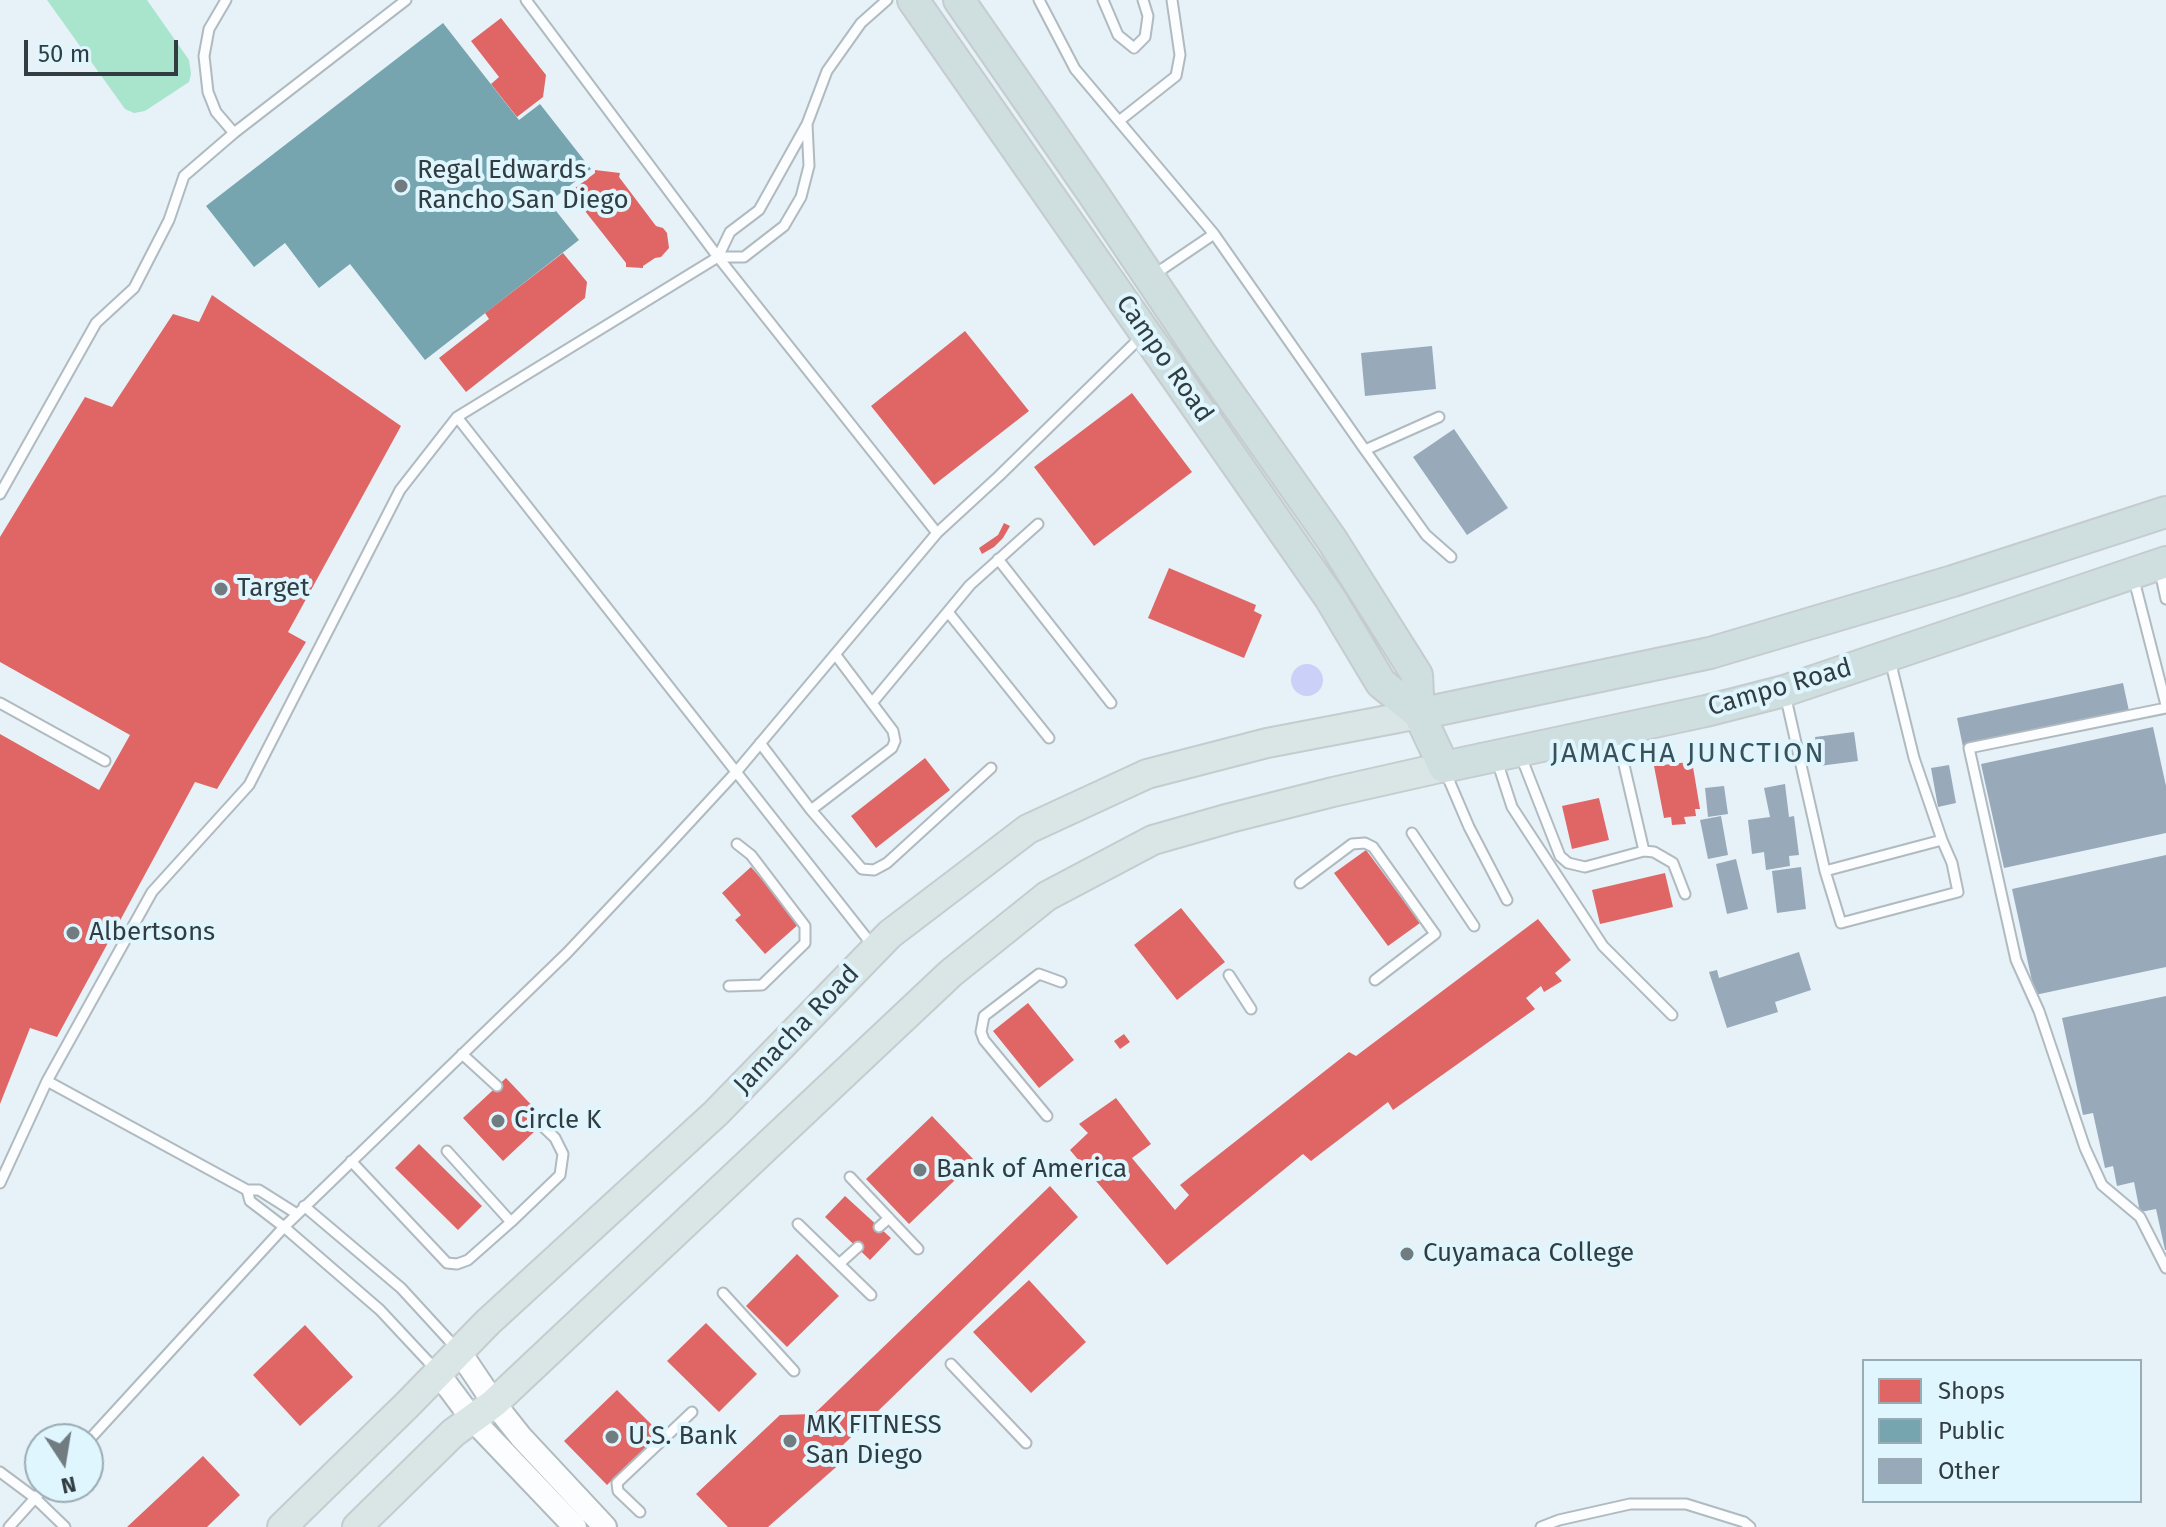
<!DOCTYPE html>
<style>
body{margin:0}
#map{position:relative;width:2166px;height:1527px;overflow:hidden;background:#e6f2f8;font-family:"Fira Sans",sans-serif}
canvas{display:block}
.legend{position:absolute;left:1862px;top:1359px;width:280px;height:144px;box-sizing:border-box;background:#dff6ff;border:2px solid #9aacb3;margin:0;padding:10px 14px;list-style:none;font-size:24px;color:#323d41}
.legend li{display:flex;align-items:center;gap:16px;height:40px}
.legend b{width:40px;border:2px solid #9aacb3}
.north{position:absolute;left:24px;top:1423px;width:80px;height:80px;box-sizing:border-box;background:#dff6ff;border:2px solid #9aacb3;border-radius:50%;rotate:168deg;font-size:22px;font-weight:700;line-height:32px;text-align:center;color:#323d41}
.north::after{content:'';display:block;margin:auto;width:28px;height:36px;background:#717c81;clip-path:polygon(50% 0,100% 100%,50% 72%,0 100%)}
.scale{position:absolute;left:24px;top:40px;width:154px;height:36px;box-sizing:border-box;border:4px solid #323d41;border-top:0;padding-left:10px;font-size:24px;line-height:28px;white-space:nowrap;color:#323d41;-webkit-text-stroke:6px #dff6ff;paint-order:stroke}
</style>
<div id="map">
<canvas width="2166" height="1527"></canvas>
<ul class="legend">
<li><b style="height:22px;background:#e06666"></b>Shops</li>
<li><b style="height:22px;background:#76a5af"></b>Public</li>
<li><b style="height:22px;background:#98a9ba"></b>Other</li>
</ul>
<div class="north">N</div>
<div class="scale">50 m</div>
</div>
<script>
const g = document.querySelector('canvas').getContext('2d');
g.lineJoin = 'round';
function fillPath(path, color) { g.fillStyle = color; g.fill(path, 'evenodd'); }
const toPath = rows => new Path2D(rows.map(r => 'M' + r).join(''));
function trace(path, color, width, dash) { g.strokeStyle = color; g.lineWidth = width; g.lineCap = dash ? 'butt' : 'round'; g.setLineDash(dash || []); g.stroke(path); }
function drawText(font, color, halo, rows, align = 'center') {
  g.font = font + ' "Fira Sans",sans-serif'; g.lineWidth = 8; g.setLineDash([]); g.textBaseline = 'middle'; g.strokeStyle = halo; g.fillStyle = color; for (const [text, x, y, turn = 0] of rows) {
    g.save(); g.translate(x, y); g.rotate((+turn || 0) * Math.PI / 180); g.textAlign = isNaN(turn) ? turn : align; if (halo) g.strokeText(text, 0, 0); g.fillText(text, 0, 0); g.restore();
  }
}
fillPath(toPath([
 [47,0,147,0,189,60,191,74,189,82,145,111,134,113,125,109]
]), '#a9e4cd');
fillPath(toPath([
 '1291 680a16 16 0 1 1 32 0a16 16 0 1 1-32 0Z'
]), '#cbd0f9');
fillPath(toPath([
 [501,18,546,75,543,97,517,117,491,84,499,77,471,41],
 [595,170,620,173,619,177,656,226,663,228,667,233,669,248,661,257,655,258,643,266,643,268,626,267,626,263,570,192,595,173],
 [563,253,587,282,585,298,466,392,439,358,489,319,485,313],
 [212,295,401,426,288,632,306,642,217,789,195,782,57,1037,30,1028,0,1104,0,734,99,790,130,735,0,662,0,537,85,397,112,407,173,314,199,322],
 [965,331,1029,411,934,485,871,406],
 [1132,393,1192,472,1094,546,1034,467],
 [1004,523,1010,526,1003,538,994,547,982,554,979,548,998,535],
 [1169,568,1256,605,1254,611,1262,615,1244,658,1148,618],
 [925,758,950,790,876,848,851,816],
 [1689,762,1693,767,1700,809,1695,809,1696,816,1684,817,1686,824,1672,825,1671,817,1664,818,1654,766],
 [1599,798,1609,840,1572,849,1562,806],
 [1366,850,1420,923,1388,946,1334,873],
 [751,867,800,923,765,954,735,920,741,915,722,893],
 [1665,873,1673,907,1600,924,1592,890],
 [1181,908,1225,962,1177,1000,1134,945],
 [1538,919,1571,960,1555,973,1562,981,1544,992,1541,986,1526,998,1535,1009,1393,1110,1388,1102,1311,1161,1303,1154,1167,1265,1070,1150,1088,1133,1079,1124,1116,1098,1151,1144,1132,1158,1175,1210,1189,1195,1180,1185,1349,1052,1356,1056],
 [1028,1003,1074,1060,1039,1088,993,1031],
 [1124,1034,1130,1042,1120,1049,1114,1041],
 [506,1078,539,1113,527,1124,534,1132,503,1161,463,1118],
 [932,1116,975,1161,909,1224,866,1179],
 [419,1144,482,1206,458,1230,395,1168],
 [1050,1186,1078,1217,843,1445,851,1454,768,1527,728,1527,696,1494,780,1415,814,1414],
 [845,1196,891,1238,870,1260,825,1217],
 [797,1254,839,1296,787,1347,746,1306],
 [1029,1280,1086,1342,1031,1393,973,1332],
 [706,1323,757,1374,719,1412,667,1361],
 [305,1325,353,1377,300,1426,253,1375],
 [617,1390,660,1433,607,1485,564,1441],
 [203,1456,240,1495,207,1527,127,1527]
]), '#e06666');
fillPath(toPath([
 [443,23,519,120,540,104,591,169,549,202,579,240,425,360,350,264,319,288,285,243,254,267,206,206]
]), '#76a5af');
fillPath(toPath([
 [1432,346,1436,389,1365,396,1361,353],
 [1454,429,1508,508,1467,535,1413,457],
 [2123,683,2129,711,1963,747,1957,718],
 [2153,727,2166,786,2166,833,2004,868,1981,764],
 [1854,732,1858,761,1819,766,1815,737],
 [1949,765,1956,803,1938,807,1931,768],
 [1785,784,1789,817,1794,816,1799,855,1789,856,1790,866,1766,870,1764,852,1752,854,1748,820,1770,817,1764,788],
 [1724,786,1728,814,1708,817,1705,788],
 [1721,816,1728,855,1708,859,1700,820],
 [2166,855,2166,967,2035,995,2012,889],
 [1736,859,1748,909,1727,914,1716,864],
 [1801,867,1806,909,1777,913,1772,871],
 [1799,952,1811,990,1775,1002,1778,1012,1727,1028,1709,972,1717,970,1719,978],
 [2166,996,2166,1250,2165,1250,2156,1209,2140,1212,2134,1182,2117,1186,2113,1166,2105,1168,2093,1113,2083,1115,2062,1018]
]), '#98a9ba');
const service = toPath([
 [226,0,209,29,204,56,208,92,216,112,234,133],
 [526,0,718,257,937,533],
 [1039,0,1075,69,1214,234,1152,276],
 [1103,0,1118,35,1134,48,1145,37,1148,16,1143,0],
 [1119,121,1176,76,1180,55,1172,0],
 [1214,234,1365,450,1439,417],
 [718,257,730,232,759,210,807,124,827,71,861,23,887,0],
 [457,417,873,946],
 [1365,450,1426,535,1451,557],
 [0,494,96,323,134,288,169,220,184,176,234,133,406,0],
 [998,559,1111,703],
 [2159,567,2166,599],
 [2133,576,2166,705],
 [948,612,1049,738],
 [1785,694,1825,871,1942,840,1914,758,1890,660],
 [0,703,105,761],
 [872,703,970,585,1038,524],
 [2166,708,1969,748,2016,960,2039,1011,2085,1148,2102,1185,2140,1217,2166,1268],
 [760,743,811,810,892,748,895,741,893,731,835,654],
 [1520,754,1560,856,1568,863,1585,867,1644,851,1617,735],
 [1497,761,1512,807,1603,946,1672,1015],
 [1445,771,1469,827,1507,900],
 [811,810,862,869,874,870,887,863,991,768],
 [1412,833,1474,926],
 [1644,851,1654,852,1673,863,1685,894],
 [1825,871,1841,923,1958,892,1952,863,1942,840],
 [1300,883,1352,844,1365,843,1373,847,1435,934,1375,980],
 [1229,975,1251,1009],
 [729,986,762,985,805,943,805,926,751,855,737,844],
 [462,1054,497,1086],
 [47,1081,152,892,249,785,400,490,457,417,718,257,744,257,784,226,801,197,809,166,807,124],
 [1047,1116,984,1040,981,1032,984,1016,1039,974,1061,982],
 [351,1161,447,1263,457,1264,468,1260,511,1222,447,1151],
 [850,1177,918,1249],
 [0,1183,47,1081,247,1190,259,1190,297,1214],
 [247,1190,250,1201,284,1227,380,1310,437,1371],
 [304,1206,401,1288,457,1349],
 [511,1222,560,1175,563,1154,555,1138,534,1118],
 [798,1224,871,1295],
 [879,1227,889,1218],
 [839,1264,858,1247],
 [723,1293,794,1371],
 [951,1364,1026,1443],
 [88,1441,284,1227,567,953,665,849,737,771,937,533,999,476,1142,336],
 [0,1472,35,1498,65,1527],
 [640,1512,618,1491,617,1483,692,1412],
 [9,1527,45,1487],
 [1541,1527,1559,1520,1630,1504,1686,1504,1744,1522,1750,1527]
]);
const tertiary = toPath([
 [459,1351,494,1403,521,1437,605,1527],
 [438,1373,473,1420,575,1527]
]);
const primary = toPath([
 [282,1527,407,1405,488,1322,716,1113,890,934,1028,829,1147,774,1267,743,1419,714],
 [357,1527,453,1433,494,1403,951,973,1047,896,1153,840,1230,818,1333,792,1444,767]
]);
const trunk = toPath([
 [913,0,1330,598,1381,683,1419,714,1710,653,1953,581,2166,512],
 [959,0,1094,195,1201,354,1332,540,1417,675,1419,714,1444,767,1706,711,1784,691,2166,562]
]);
trace(service, '#b0babf', 13);
trace(tertiary, '#b0babf', 26);
trace(primary, '#c5cccf', 32);
trace(trunk, '#c5cccf', 34);
trace(service, '#fbfdfe', 9);
trace(tertiary, '#fbfdfe', 22);
trace(primary, '#dae6e6', 28);
trace(trunk, '#cfdede', 30);
for (const [x, y, r, color] of [
 [401,186,8,"#717c81"],
 [221,589,8,"#717c81"],
 [73,933,8,"#717c81"],
 [498,1121,8,"#717c81"],
 [920,1170,8,"#717c81"],
 [1407,1254,8,"#717c81"],
 [612,1437,8,"#717c81"],
 [790,1441,8,"#717c81"]
]) { const dot = new Path2D(); dot.arc(x, y, r, 0, 2 * Math.PI); g.fillStyle = color; g.fill(dot); trace(dot, '#dff6ff', 3); }
drawText('26px', '#323d41', '#dff6ff', [
 ["Regal Edwards",417,171],
 ["Rancho San Diego",417,201],
 ["Target",237,589],
 ["Albertsons",89,933],
 ["Circle K",514,1121],
 ["Bank of America",936,1170],
 ["Cuyamaca College",1423,1254],
 ["MK FITNESS",806,1426],
 ["San Diego",806,1456],
 ["U.S. Bank",628,1437]
], 'left');
drawText('26px', '#323d41', '#dff6ff', [
 ["Campo Road",1164,359,55],
 ["Campo Road",1780,688,-16],
 ["Jamacha Road",797,1030,-46]
]);
g.letterSpacing = '2px';
drawText('28px', '#38515a', '#dff6ff', [
 ["JAMACHA JUNCTION",1688,754]
]);
g.letterSpacing = '0px';
</script>
